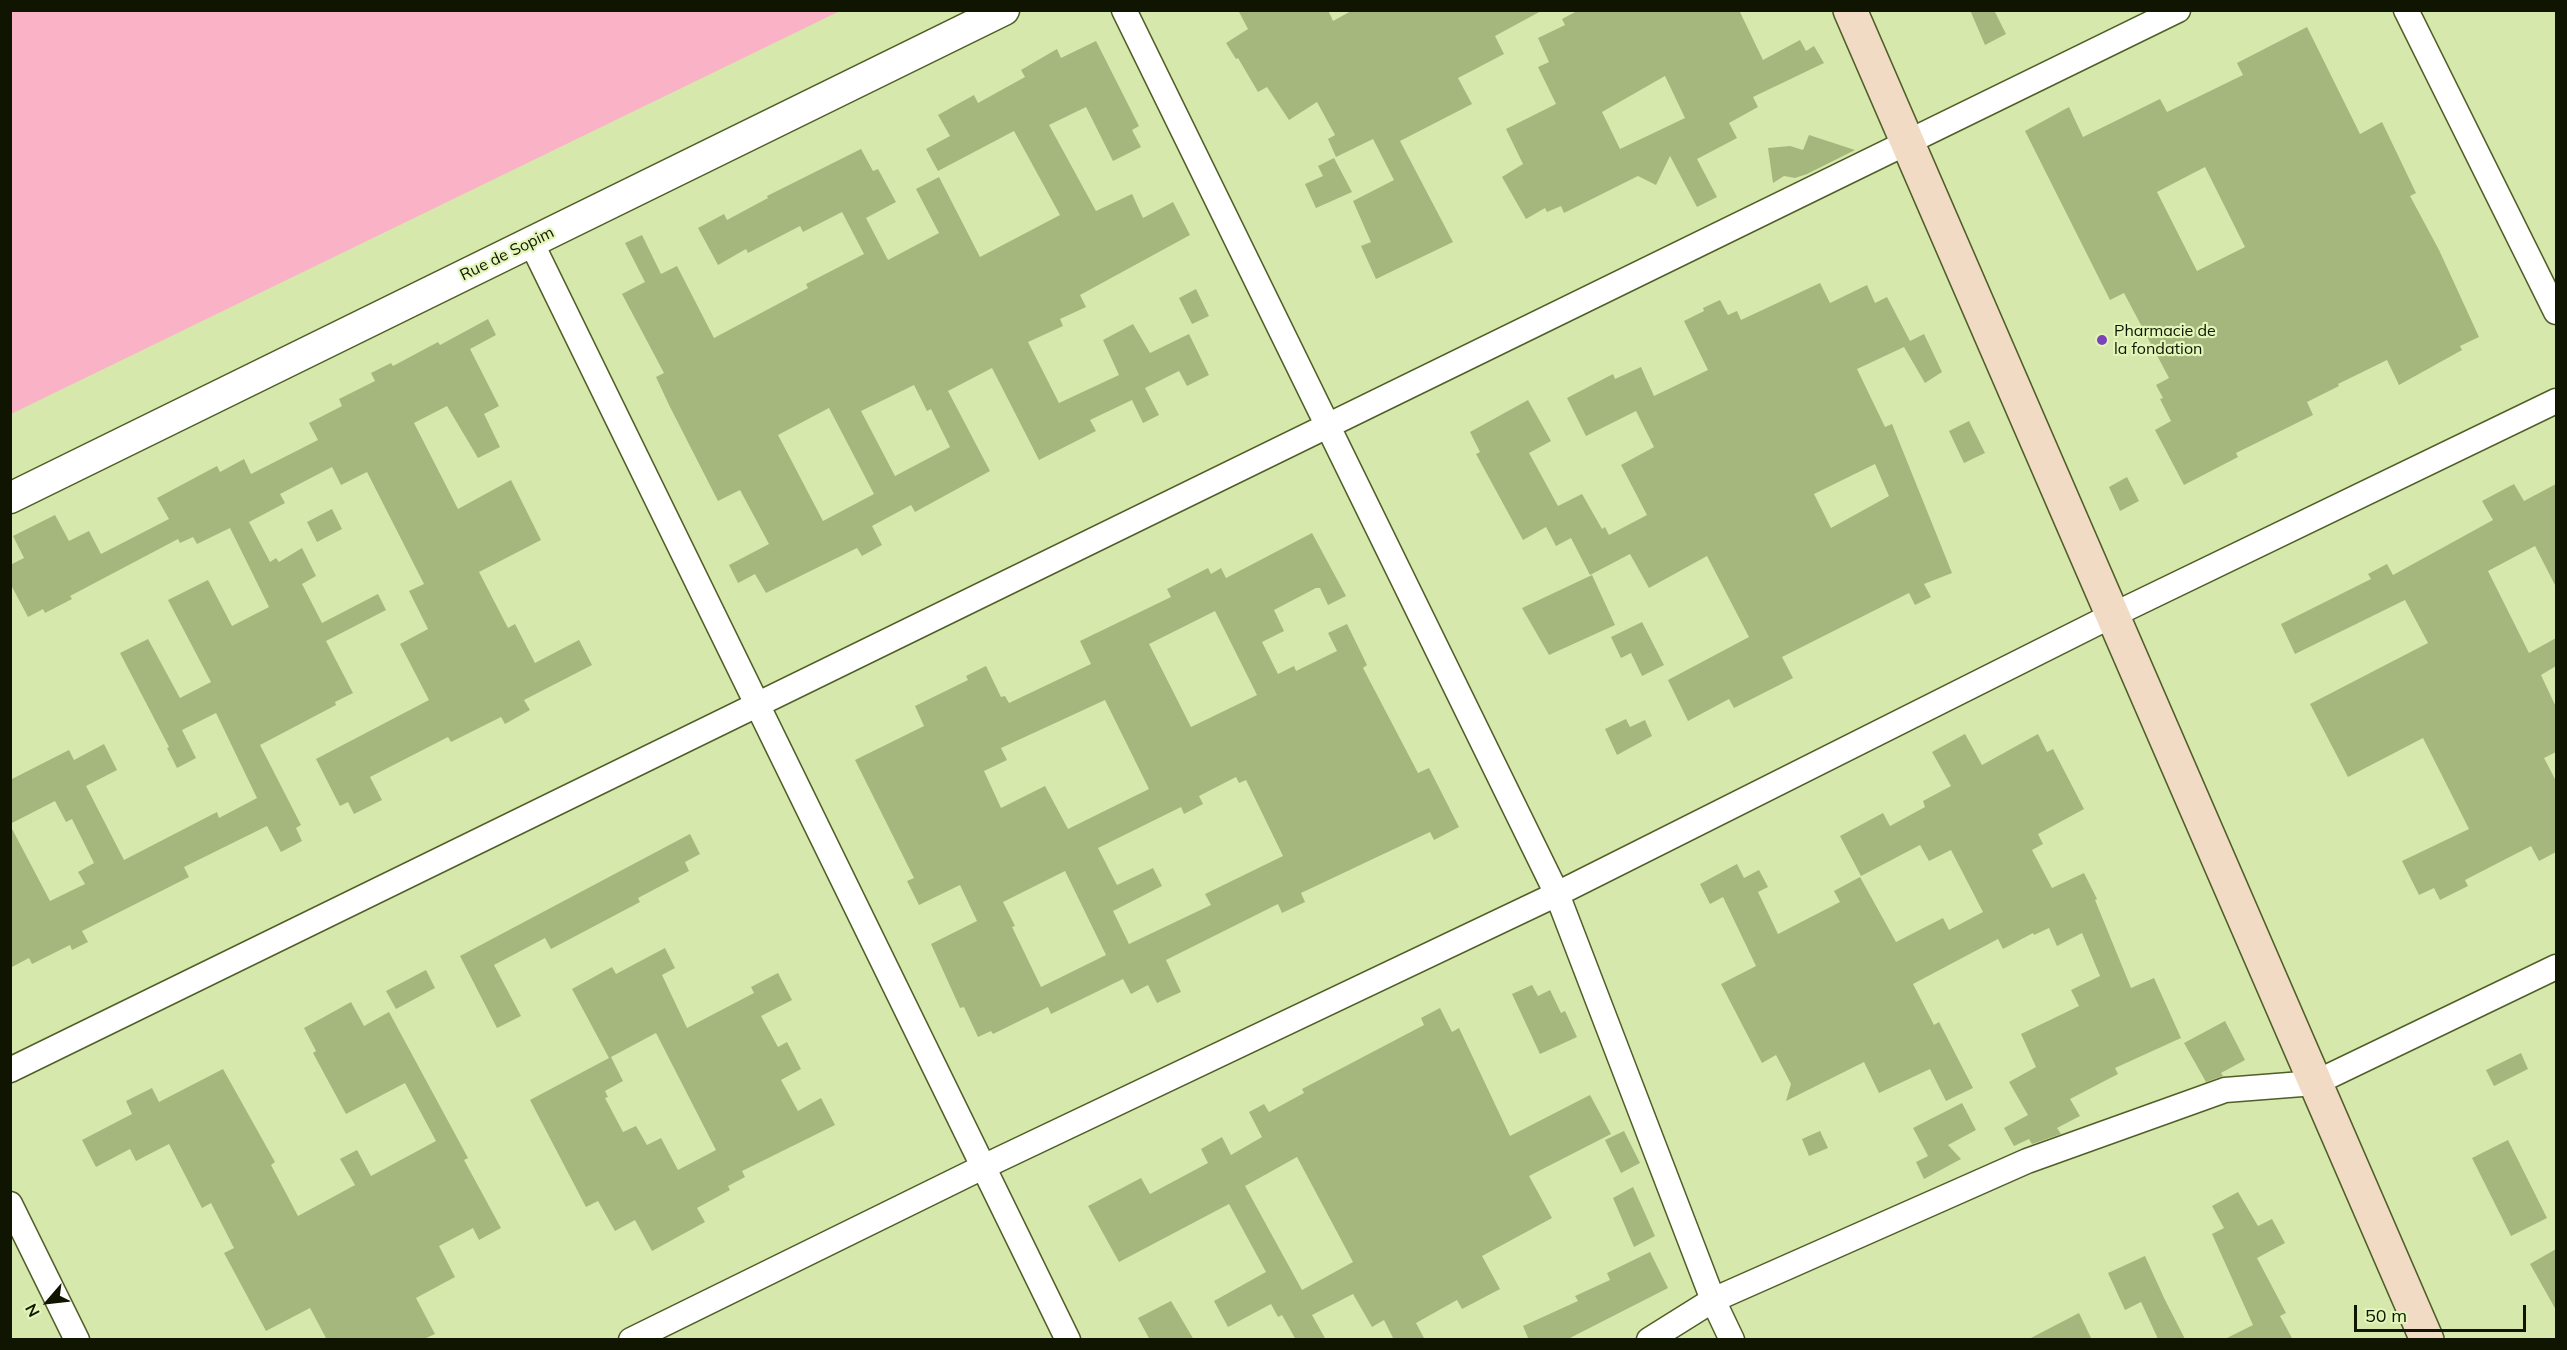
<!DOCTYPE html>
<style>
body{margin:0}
#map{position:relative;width:2567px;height:1350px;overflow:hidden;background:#d6e8ac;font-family:Mulish,sans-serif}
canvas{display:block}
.frame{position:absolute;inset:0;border:12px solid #101501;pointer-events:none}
.north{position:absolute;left:18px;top:1272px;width:60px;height:60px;-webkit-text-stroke:4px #e3f5b9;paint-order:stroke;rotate:242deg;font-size:16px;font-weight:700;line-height:24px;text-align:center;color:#101501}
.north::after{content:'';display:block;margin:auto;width:21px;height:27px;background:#101501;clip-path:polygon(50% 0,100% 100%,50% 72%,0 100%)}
.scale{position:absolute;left:2354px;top:1305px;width:172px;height:27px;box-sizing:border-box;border:3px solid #101501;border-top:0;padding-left:8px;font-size:18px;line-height:21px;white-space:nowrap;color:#101501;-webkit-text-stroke:4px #e3f5b9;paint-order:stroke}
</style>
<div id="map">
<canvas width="2567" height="1350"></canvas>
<div class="frame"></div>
<div class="north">N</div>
<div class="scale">50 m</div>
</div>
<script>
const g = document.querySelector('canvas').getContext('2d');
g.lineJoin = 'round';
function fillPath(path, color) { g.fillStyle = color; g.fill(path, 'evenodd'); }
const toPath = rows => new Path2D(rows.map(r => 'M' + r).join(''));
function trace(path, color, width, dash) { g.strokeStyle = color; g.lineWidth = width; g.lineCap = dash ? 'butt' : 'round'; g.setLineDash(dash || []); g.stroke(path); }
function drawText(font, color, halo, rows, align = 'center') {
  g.font = font + ' Mulish,sans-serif'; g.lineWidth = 4.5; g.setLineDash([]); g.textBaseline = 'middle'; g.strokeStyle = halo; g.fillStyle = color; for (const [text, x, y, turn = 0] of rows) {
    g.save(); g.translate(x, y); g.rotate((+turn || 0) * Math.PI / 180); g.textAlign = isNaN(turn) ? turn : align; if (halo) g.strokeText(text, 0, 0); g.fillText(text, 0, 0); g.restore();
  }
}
fillPath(toPath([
 [11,10,840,10,840,11,11,414]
]), '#fab3c6');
fillPath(toPath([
 [1238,10,1328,10,1333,21,1353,10,1543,10,1495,36,1504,54,1458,78,1472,104,1400,141,1453,242,1376,279,1361,246,1371,242,1353,201,1394,180,1373,139,1336,157,1328,139,1335,135,1317,102,1289,120,1267,87,1258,92,1238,58,1236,59,1226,43,1248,29],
 [1579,10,1739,10,1763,60,1800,40,1806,51,1814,46,1824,63,1753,97,1758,107,1729,123,1737,138,1697,159,1717,197,1697,207,1670,156,1656,185,1638,176,1564,213,1561,206,1547,212,1545,208,1526,219,1502,177,1523,164,1506,129,1556,104,1538,67,1549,62,1538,38,1565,25,1562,19],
 [1665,76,1685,118,1620,149,1602,112],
 [1970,10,1994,10,2006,34,1985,45],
 [2307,27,2360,134,2382,122,2416,193,2410,196,2439,250,2479,337,2460,346,2462,350,2399,385,2387,360,2338,384,2339,386,2307,402,2313,415,2236,453,2238,457,2184,485,2155,430,2171,421,2160,399,2163,398,2156,385,2169,378,2124,293,2110,300,2025,131,2069,107,2083,137,2160,99,2167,112,2243,75,2237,63],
 [2205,167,2245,247,2197,271,2157,192],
 [1096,41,1139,126,1132,130,1141,147,1113,161,1086,107,1049,125,1096,211,1132,194,1143,218,1173,202,1190,235,1080,295,1086,307,1060,319,1063,326,1028,342,1059,403,1119,375,1103,340,1133,324,1150,353,1189,334,1209,375,1187,386,1179,371,1145,388,1159,415,1143,423,1132,400,1090,420,1096,431,1039,460,992,368,948,391,990,471,915,512,911,505,872,526,882,545,862,556,857,548,766,593,755,574,738,583,729,565,769,544,740,490,718,501,669,405,656,377,664,373,622,294,645,282,625,243,642,235,661,274,677,266,714,338,808,288,806,284,864,254,842,212,803,232,800,226,748,253,746,249,718,265,698,228,724,214,727,220,768,198,767,196,861,149,873,171,878,169,896,202,866,218,888,260,939,233,916,189,939,177,980,257,1060,215,1014,131,938,171,926,149,950,136,938,115,974,95,978,103,1025,77,1021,70,1057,49,1061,58],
 [914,385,927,411,931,409,950,447,895,476,861,411],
 [829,408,874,494,823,521,778,435],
 [1809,135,1855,150,1807,174,1795,178,1784,176,1773,183,1768,148,1790,146,1803,150],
 [1334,158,1352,192,1316,208,1305,184,1323,176,1318,166],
 [1820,283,1830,303,1867,285,1875,303,1887,297,1910,341,1924,334,1942,372,1925,383,1904,347,1857,369,1885,427,1892,424,1952,573,1924,584,1931,597,1915,605,1909,593,1782,657,1793,678,1734,708,1729,699,1688,721,1668,680,1749,637,1707,556,1649,588,1630,554,1590,575,1571,538,1556,546,1546,527,1523,540,1476,454,1480,452,1470,432,1528,400,1551,441,1529,453,1558,506,1582,494,1602,529,1605,527,1609,535,1647,515,1621,465,1654,447,1636,411,1586,436,1567,398,1613,374,1615,379,1641,367,1654,396,1708,370,1684,321,1704,311,1703,308,1720,300,1728,315,1737,311,1741,320],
 [1875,464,1889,496,1831,528,1814,494],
 [1196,289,1209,316,1192,324,1179,298],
 [488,319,496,335,470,349,499,406,484,414,500,447,478,458,447,406,414,423,458,509,511,480,541,540,479,572,508,628,515,624,535,663,579,640,592,665,524,700,530,710,505,724,501,717,451,742,448,737,370,777,382,800,354,814,348,802,340,806,316,759,429,700,400,644,428,629,409,591,424,584,367,472,341,485,332,467,280,494,285,503,249,522,270,562,276,558,279,562,302,548,316,576,302,584,322,623,378,594,386,610,326,641,353,693,335,702,336,705,260,745,301,825,296,828,302,841,281,852,267,826,184,867,189,877,82,931,88,942,72,950,70,945,32,964,29,958,10,968,10,825,50,901,85,884,78,872,94,863,72,819,66,822,55,801,10,824,10,780,69,750,74,760,104,744,117,770,86,786,124,860,217,812,219,818,257,798,216,713,182,730,196,758,177,768,167,748,169,747,120,653,148,639,180,698,211,682,168,600,208,580,232,626,269,607,230,528,197,544,193,537,180,543,178,539,70,596,72,599,45,613,43,609,28,617,10,583,10,565,24,558,13,536,55,515,69,541,89,531,101,554,169,519,157,498,217,466,220,472,244,459,251,474,318,440,309,423,342,406,339,399,375,381,371,373,391,363,393,366,438,342,440,345],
 [1969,421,1985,453,1964,463,1949,431],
 [2127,477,2139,501,2120,511,2109,487],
 [2514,484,2524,501,2556,484,2556,587,2535,546,2488,571,2529,653,2556,638,2556,666,2541,675,2556,707,2556,752,2544,758,2556,781,2556,852,2539,861,2531,846,2465,880,2468,886,2440,900,2434,888,2419,895,2402,861,2469,829,2423,738,2348,777,2310,704,2428,643,2405,600,2295,654,2281,624,2371,579,2368,574,2387,564,2393,575,2493,520,2482,501],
 [332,509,342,529,317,542,307,522],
 [1312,533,1346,596,1328,605,1320,588,1316,588,1274,610,1284,631,1262,642,1278,674,1294,666,1296,671,1337,651,1328,633,1347,624,1367,665,1363,668,1418,773,1429,768,1459,827,1434,840,1430,832,1301,893,1305,902,1282,913,1278,904,1166,960,1181,992,1157,1003,1148,985,1131,994,1123,979,1051,1014,1048,1007,993,1034,991,1031,978,1037,964,1007,960,1008,931,944,977,921,960,885,919,905,907,881,914,878,855,760,924,726,915,706,968,680,966,676,986,666,1001,697,1005,696,1009,703,1091,664,1080,641,1171,597,1167,589,1208,568,1211,574,1221,568,1226,578],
 [1215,611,1257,695,1191,727,1149,644],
 [1105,700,1149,789,1068,829,1045,786,1001,808,984,771,1007,760,1001,748],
 [1236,777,1239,783,1246,780,1283,856,1205,894,1211,905,1129,944,1113,911,1162,886,1153,868,1117,885,1098,848,1181,807,1184,814,1203,804,1199,796],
 [1065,871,1106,955,1041,987,1012,927,1015,926,1003,902],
 [1592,575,1615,625,1549,655,1522,608],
 [1642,622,1664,665,1642,676,1631,653,1621,658,1611,637],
 [1626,719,1630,727,1645,720,1652,736,1617,755,1605,729],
 [1965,734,1982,765,2038,734,2047,752,2053,749,2084,809,2038,834,2043,844,2032,850,2052,888,2084,873,2097,899,2095,900,2131,988,2154,978,2181,1038,2115,1068,2118,1074,2070,1099,2080,1116,2057,1128,2061,1134,2032,1144,2029,1139,2014,1146,2004,1128,2028,1115,2009,1082,2036,1067,2021,1034,2079,1006,2071,990,2100,976,2082,933,2057,946,2049,928,2034,935,2033,933,2003,949,1998,939,1913,984,1934,1025,1939,1022,1973,1088,1946,1101,1930,1069,1879,1093,1864,1062,1786,1101,1791,1084,1776,1055,1762,1063,1721,984,1756,966,1723,897,1710,904,1700,884,1737,864,1744,878,1759,870,1768,887,1758,892,1778,934,1840,902,1834,891,1860,877,1896,942,1943,918,1949,930,1983,912,1951,850,1929,861,1920,845,1861,876,1840,836,1883,813,1890,826,1925,807,1923,801,1951,786,1932,752],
 [690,834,700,854,685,862,689,871,638,898,640,902,551,949,545,938,494,965,521,1016,497,1028,460,956],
 [665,948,675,968,662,975,687,1028,754,993,751,987,778,973,792,1000,761,1016,778,1047,787,1042,801,1069,781,1080,798,1111,821,1098,835,1125,742,1171,745,1177,728,1186,730,1190,697,1208,705,1222,652,1251,635,1220,615,1231,598,1201,586,1207,530,1100,609,1058,572,989,612,967,616,974],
 [656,1033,716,1150,678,1170,661,1138,647,1145,636,1126,623,1132,605,1098,608,1097,605,1091,623,1081,611,1057],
 [426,970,435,988,396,1009,386,991],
 [1532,985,1538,996,1550,990,1561,1013,1565,1011,1577,1037,1540,1054,1512,994],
 [351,1002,364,1026,389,1012,468,1158,464,1160,501,1228,479,1240,473,1228,439,1246,455,1277,416,1298,435,1334,424,1339,327,1340,310,1308,266,1331,224,1253,234,1248,211,1203,202,1208,169,1144,136,1161,130,1149,96,1167,82,1140,132,1114,126,1101,152,1088,159,1102,223,1069,275,1162,271,1165,298,1216,355,1185,340,1159,357,1150,371,1176,436,1141,405,1083,346,1114,313,1053,316,1051,304,1028],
 [1440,1008,1452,1032,1459,1028,1510,1136,1590,1095,1611,1134,1529,1176,1552,1218,1482,1256,1500,1289,1462,1309,1457,1300,1416,1323,1425,1340,1394,1340,1384,1320,1372,1327,1353,1294,1312,1315,1326,1340,1296,1340,1282,1315,1278,1317,1271,1304,1228,1327,1214,1301,1266,1272,1229,1204,1119,1262,1088,1206,1141,1178,1150,1194,1208,1163,1201,1149,1222,1137,1231,1155,1262,1137,1249,1112,1264,1104,1269,1112,1304,1093,1302,1089,1424,1025,1421,1018],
 [1297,1157,1353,1262,1302,1290,1245,1186],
 [2225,1021,2245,1060,2221,1073,2223,1076,2206,1082,2184,1043],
 [2521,1053,2528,1069,2494,1086,2486,1070],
 [1962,1103,1976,1130,1948,1145,1961,1159,1924,1179,1916,1162,1928,1156,1913,1128],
 [1624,1131,1640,1163,1621,1173,1605,1140],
 [1820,1131,1828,1148,1809,1156,1802,1139],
 [2508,1140,2547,1218,2511,1236,2472,1158],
 [1633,1187,1655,1236,1634,1247,1613,1198],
 [2238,1192,2258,1226,2272,1219,2285,1243,2257,1258,2286,1313,2280,1316,2293,1340,2223,1340,2253,1325,2212,1234,2224,1228,2212,1206],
 [2556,1249,2556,1310,2530,1264],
 [1650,1252,1668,1288,1566,1340,1529,1340,1523,1326,1578,1301,1575,1296,1610,1280,1607,1273],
 [2145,1256,2165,1300,2185,1339,2158,1339,2141,1302,2125,1310,2108,1273],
 [1171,1301,1194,1340,1150,1340,1138,1318],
 [2079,1313,2092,1340,2027,1340]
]), '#a6b77d');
const minor = toPath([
 [1124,10,1557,894,1713,1300,1732,1340],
 [2406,10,2556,312],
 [531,242,1068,1340],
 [10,1070,2178,10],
 [10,1204,77,1340],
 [631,1340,985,1166,1557,894,2111,616,2556,401],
 [1649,1340,1713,1300,2027,1161,2225,1090,2315,1083,2556,967]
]);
const tertiary = toPath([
 [10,498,1004,10]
]);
const secondary = toPath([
 [1850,10,2427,1340]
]);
trace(minor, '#505e27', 27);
trace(tertiary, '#505e27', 33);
trace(secondary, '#505e27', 36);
trace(minor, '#fff', 24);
trace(tertiary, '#fff', 30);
trace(secondary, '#f1dbc5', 33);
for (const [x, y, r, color] of [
 [2102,340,6,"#7a43ba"]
]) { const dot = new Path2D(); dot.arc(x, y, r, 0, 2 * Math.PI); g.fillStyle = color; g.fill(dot); trace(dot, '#e3f5b9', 2); }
drawText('16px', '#101501', '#e3f5b9', [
 ["Rue de Sopim",507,254,-26]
]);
drawText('16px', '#101501', '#e3f5b9', [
 ["Pharmacie de",2114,331],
 ["la fondation",2114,349]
], 'left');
</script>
